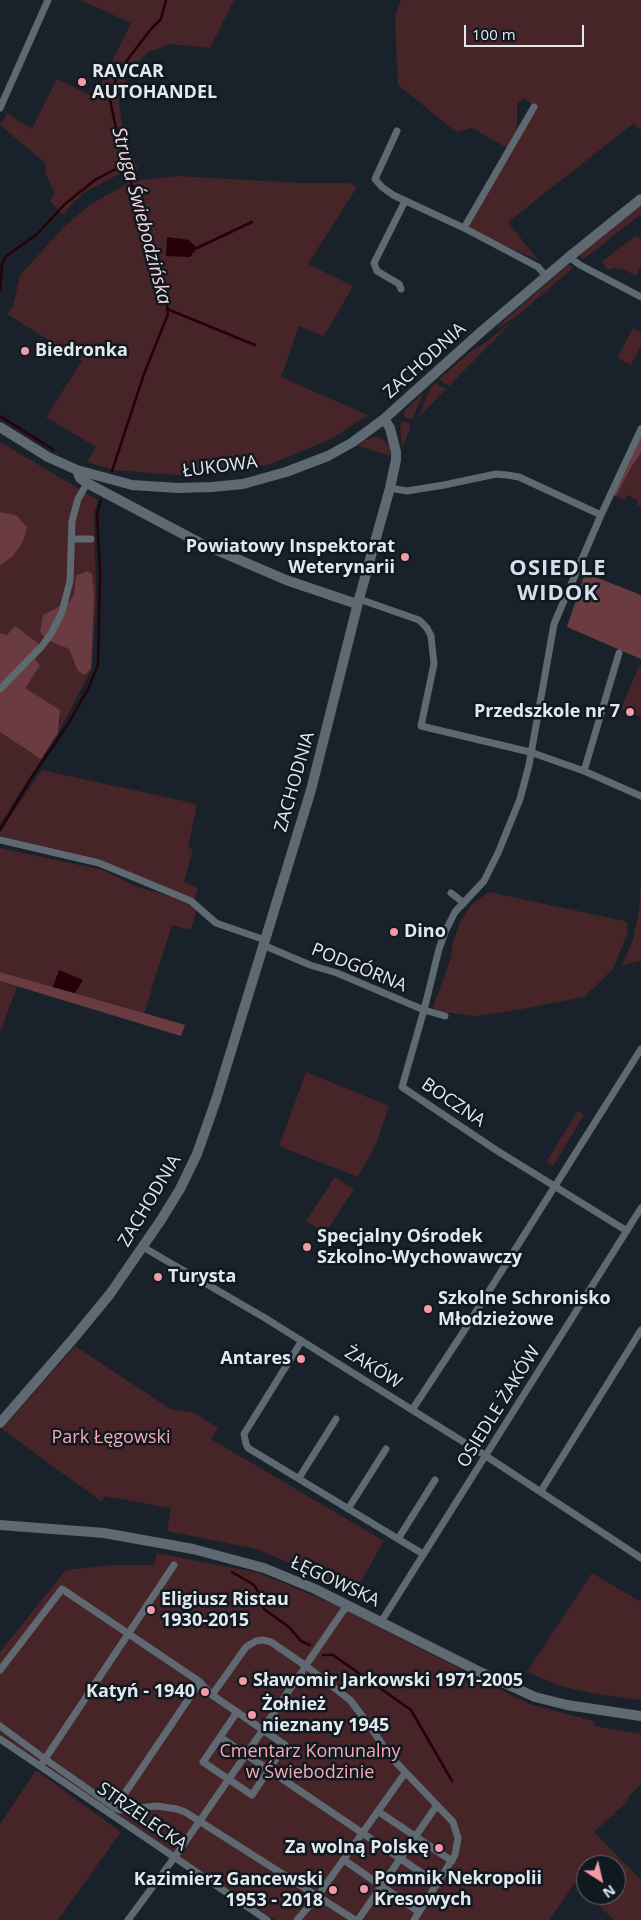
<!DOCTYPE html>
<meta charset="utf-8">
<style>
body{margin:0}
#map{position:relative;width:641px;height:1920px;overflow:hidden;background:#19222a;font-family:"Open Sans",sans-serif}
canvas{display:block}
.north{position:absolute;left:576px;top:1855px;width:50px;height:50px;box-sizing:border-box;background:#101820;border:1px solid #646b72;border-radius:50%;rotate:145deg;font-size:14px;font-weight:700;line-height:20px;text-align:center;color:#e2e8ee}
.north::after{content:'';display:block;margin:auto;width:18px;height:22px;background:#f49aa4;clip-path:polygon(50% 0,100% 100%,50% 72%,0 100%)}
.scale{position:absolute;left:464px;top:25px;width:120px;height:22px;box-sizing:border-box;border:2px solid #e2e8ee;border-top:0;padding-left:6px;font-size:15px;line-height:18px;white-space:nowrap;color:#e2e8ee;-webkit-text-stroke:4px #101820;paint-order:stroke}
</style>
<div id="map">
<canvas width="641" height="1920"></canvas>
<div class="north">N</div>
<div class="scale">100 m</div>
</div>
<script>
const g = document.querySelector('canvas').getContext('2d');
g.lineJoin = 'round';
function fillPath(path, color) { g.fillStyle = color; g.fill(path, 'evenodd'); }
const toPath = rows => new Path2D(rows.map(r => 'M' + r).join(''));
function trace(path, color, width, dash) { g.strokeStyle = color; g.lineWidth = width; g.lineCap = dash ? 'butt' : 'round'; g.setLineDash(dash || []); g.stroke(path); }
function drawText(font, color, halo, rows, align = 'center') {
  g.font = font + ' "Open Sans",sans-serif'; g.lineWidth = 5; g.setLineDash([]); g.textBaseline = 'middle'; g.strokeStyle = halo; g.fillStyle = color; for (const [text, x, y, turn = 0] of rows) {
    g.save(); g.translate(x, y); g.rotate((+turn || 0) * Math.PI / 180); g.textAlign = isNaN(turn) ? turn : align; if (halo) g.strokeText(text, 0, 0); g.fillText(text, 0, 0); g.restore();
  }
}
fillPath(toPath([
 [80,0,234,0,210,48,170,44,149,52,130,69,126,76,119,103,123,132,138,169,121,173,83,193,62,215,50,200,55,194,46,175,45,163,0,125,7,113,32,129,57,79,94,97,131,23],
 [401,0,641,0,641,130,634,123,508,222,538,260,473,232,469,226,477,209,537,108,524,98,517,104,517,126,512,140,507,148,472,128,456,132,398,85,395,16],
 [178,176,298,183,349,183,357,187,308,264,353,286,324,336,299,326,281,377,368,415,331,439,271,464,222,473,177,475,113,470,87,462,96,447,46,417,82,361,7,314,13,306,20,275,65,226,88,206,131,181],
 [641,205,641,214,584,259,581,258,580,254],
 [635,236,641,239,641,266,636,276,625,270,613,268,609,270,601,262],
 [568,265,574,267,517,316,499,328,498,326],
 [514,320,449,386,439,379,469,353,486,342],
 [633,328,641,333,641,346,631,365,617,358],
 [435,383,446,389,418,418,431,387],
 [424,392,412,419,405,418,404,413,407,408],
 [402,422,409,423,410,428,402,448,400,427],
 [375,437,381,438,389,445,391,456,358,446,365,440],
 [0,442,98,500,94,513,96,596,92,669,58,733,0,824,0,732,5,735,58,733,60,720,60,710,24,688,40,666,34,659,18,674,7,635,0,633,0,566,5,563,16,515,0,512],
 [74,582,77,669,69,649,47,640,62,606,70,601,74,594],
 [641,453,641,507,637,505,639,501,627,495,625,500,616,496,633,464],
 [639,666,641,667,641,717,621,709],
 [42,770,197,804,188,848,193,849,184,882,198,888,194,900,98,860,0,836,0,831],
 [0,848,103,870,135,886,189,902,197,909,191,930,172,925,144,1013,75,993,82,980,59,971,53,987,0,972],
 [641,878,641,961,622,965,633,940,639,911],
 [489,892,624,921,628,924,627,934,613,969,584,997,511,1011,476,1016,437,1011,433,1007,450,961,453,943,460,922,471,905],
 [354,961,384,973,386,975,385,984,346,968],
 [0,981,17,987,0,1032],
 [306,1072,389,1106,376,1144,358,1177,279,1146],
 [578,1111,584,1115,553,1166,546,1162],
 [335,1177,354,1189,325,1233,306,1221],
 [75,1346,170,1409,195,1413,218,1428,211,1439,384,1541,353,1595,302,1568,256,1549,167,1531,171,1508,104,1496,102,1502,2,1429],
 [157,1553,259,1573,336,1605,529,1704,594,1721,594,1726,641,1734,641,1784,627,1798,629,1800,594,1832,641,1880,641,1920,614,1920,588,1895,616,1895,616,1865,586,1865,586,1893,575,1883,549,1920,275,1920,126,1822,0,1734,0,1652,66,1570,112,1565,154,1565],
 [592,1573,641,1602,641,1700,596,1694,560,1686,527,1672],
 [36,1770,121,1832,58,1920,0,1920,0,1824]
]), '#462428');
fillPath(toPath([
 [641,436,641,453,633,464,616,496,613,495],
 [0,512,16,515,27,527,23,541,13,556,0,566],
 [87,571,92,574,94,595,91,668,86,674,82,674,77,669,69,649,47,640,40,632,43,615,70,601,74,594,76,576],
 [585,573,641,595,641,659,567,627],
 [15,626,39,644,18,674,35,659,40,666,25,688,60,710,58,733,41,759,0,732,0,633,7,635],
 [0,972,144,1013,185,1025,181,1036,0,981]
]), '#6a3c41');
fillPath(toPath([
 [167,237,189,240,197,248,190,257,166,256],
 [59,970,83,980,75,993,53,987]
]), '#260108');
trace(toPath([
 [197,248,252,222],
 [0,290,2,264,5,257,37,234,65,204,95,180,127,163],
 [167,309,255,345],
 [0,416,54,450],
 [112,471,144,374,168,314,166,298,119,142,110,100,118,72,151,29,161,19,166,0],
 [0,830,30,780,68,724,89,687,98,665,100,572,97,513,101,500],
 [232,1572,254,1585,262,1599,264,1609,289,1627,301,1641,310,1645],
 [323,1655,333,1655,411,1710,452,1781]
]), '#260108', 2.5);
trace(toPath([
 [0,108,48,0],
 [397,131,375,179,382,187,393,195,464,228,538,267,546,276],
 [464,228,534,107],
 [569,257,580,265,641,297],
 [401,289,399,284,377,271,374,263,405,201],
 [390,488,407,491,444,485,496,474,507,475,519,477,601,515,554,624,529,765,520,799,498,853,484,881,455,912,445,932,439,949,424,1010,402,1087,496,1150,627,1231],
 [601,515,641,429],
 [71,539,91,539],
 [359,599,419,620,427,628,431,636,434,664,421,726,530,752,584,771,641,796],
 [0,689,42,646,51,634,62,612,70,581,72,521,78,499,87,483],
 [584,771,619,653],
 [0,840,99,863,191,901,216,923,265,940],
 [451,893,464,903],
 [263,945,310,965,337,973,424,1010,445,1016],
 [143,1247,265,1318,486,1456,641,1558],
 [301,1342,244,1434,246,1444,248,1448,423,1554],
 [412,1410,462,1334,641,1049],
 [299,1478,336,1419],
 [541,1491,641,1330],
 [348,1509,386,1449],
 [398,1539,435,1480],
 [174,1565,45,1759,115,1808,120,1810,157,1806,177,1809,185,1812,355,1920],
 [381,1622,641,1208],
 [304,1668,343,1611,349,1606],
 [0,1670,62,1589,200,1682,212,1695,246,1647,256,1641,263,1640,271,1642,306,1666,350,1700,370,1726,389,1755,453,1822,458,1838,455,1855,414,1920],
 [212,1695,237,1712,263,1730,285,1745,252,1795,203,1762,237,1712],
 [285,1696,302,1672],
 [274,1713,284,1698],
 [0,1726,45,1759,43,1762],
 [265,1726,273,1714],
 [220,1737,438,1884],
 [0,1739,267,1920],
 [115,1808,200,1682],
 [379,1812,452,1861],
 [344,1860,419,1912],
 [128,1920,174,1858,265,1727],
 [297,1920,317,1897,405,1773],
 [358,1920,437,1805]
]), '#5f6972', 7);
trace(toPath([
 [0,427,48,457,77,470,132,485,178,488,212,487,243,484,286,472,328,456,353,442,384,419,482,331,569,257,641,199],
 [77,470,80,478,87,483,200,543,286,580,357,604],
 [0,1423,73,1339,110,1294,161,1220,180,1189,197,1154,216,1100,311,790,359,599,390,488,396,460,396,452,390,428,384,419],
 [0,1525,104,1533,193,1549,264,1568,315,1589,478,1671,535,1697,567,1705,641,1716]
]), '#5f6972', 10);
for (const [x, y, r, color] of [
 [82,82,5,"#f49aa4"],
 [25,351,5,"#f49aa4"],
 [405,557,5,"#f49aa4"],
 [630,712,5,"#f49aa4"],
 [394,932,5,"#f49aa4"],
 [307,1247,5,"#f49aa4"],
 [158,1277,5,"#f49aa4"],
 [428,1309,5,"#f49aa4"],
 [301,1359,5,"#f49aa4"],
 [151,1610,5,"#f49aa4"],
 [243,1681,5,"#f49aa4"],
 [205,1692,5,"#f49aa4"],
 [252,1715,5,"#f49aa4"],
 [439,1848,5,"#f49aa4"],
 [364,1889,5,"#f49aa4"],
 [333,1890,5,"#f49aa4"]
]) { const dot = new Path2D(); dot.arc(x, y, r, 0, 2 * Math.PI); g.fillStyle = color; g.fill(dot); trace(dot, '#101820', 2); }
drawText('bold 18px', '#e2e8ee', '#101820', [
 ["RAVCAR",92,72],
 ["AUTOHANDEL",92,93],
 ["Biedronka",35,351],
 ["Powiatowy Inspektorat",395,547,"right"],
 ["Weterynarii",395,568,"right"],
 ["Przedszkole nr 7",620,712,"right"],
 ["Dino",404,932],
 ["Specjalny Ośrodek",317,1237],
 ["Szkolno-Wychowawczy",317,1258],
 ["Turysta",168,1277],
 ["Szkolne Schronisko",438,1299],
 ["Młodzieżowe",438,1320],
 ["Antares",291,1359,"right"],
 ["Eligiusz Ristau",161,1600],
 ["1930-2015",161,1621],
 ["Sławomir Jarkowski 1971-2005",253,1681],
 ["Katyń - 1940",195,1692,"right"],
 ["Żołnież",262,1705],
 ["nieznany 1945",262,1726],
 ["Za wolną Polskę",429,1848,"right"],
 ["Pomnik Nekropolii",374,1879],
 ["Kresowych",374,1900],
 ["Kazimierz Gancewski",323,1880,"right"],
 ["1953 - 2018",323,1901,"right"]
], 'left');
drawText('18px', '#e2e8ee', '#101820', [
 ["ZACHODNIA",425,361,-42],
 ["ŁUKOWA",220,467,-7],
 ["ZACHODNIA",295,782,-74],
 ["PODGÓRNA",359,968,22],
 ["BOCZNA",453,1103,34],
 ["ZACHODNIA",150,1201,-59],
 ["ŻAKÓW",373,1368,32],
 ["OSIEDLE ŻAKÓW",499,1407,-58],
 ["ŁĘGOWSKA",335,1582,25],
 ["STRZELECKA",142,1817,35]
]);
drawText('18px', '#faa9b1', '#101820', [
 ["Park Łęgowski",111,1438],
 ["Cmentarz Komunalny",310,1752],
 ["w Świebodzinie",310,1773]
]);
drawText('italic 19px', '#fad8db', '#101820', [
 ["Struga Świebodzińska",141,216,75]
]);
g.letterSpacing = '1px';
drawText('bold 22px', '#d3dfea', '#101820', [
 ["OSIEDLE",558,569],
 ["WIDOK",558,594]
]);
g.letterSpacing = '0px';
</script>
